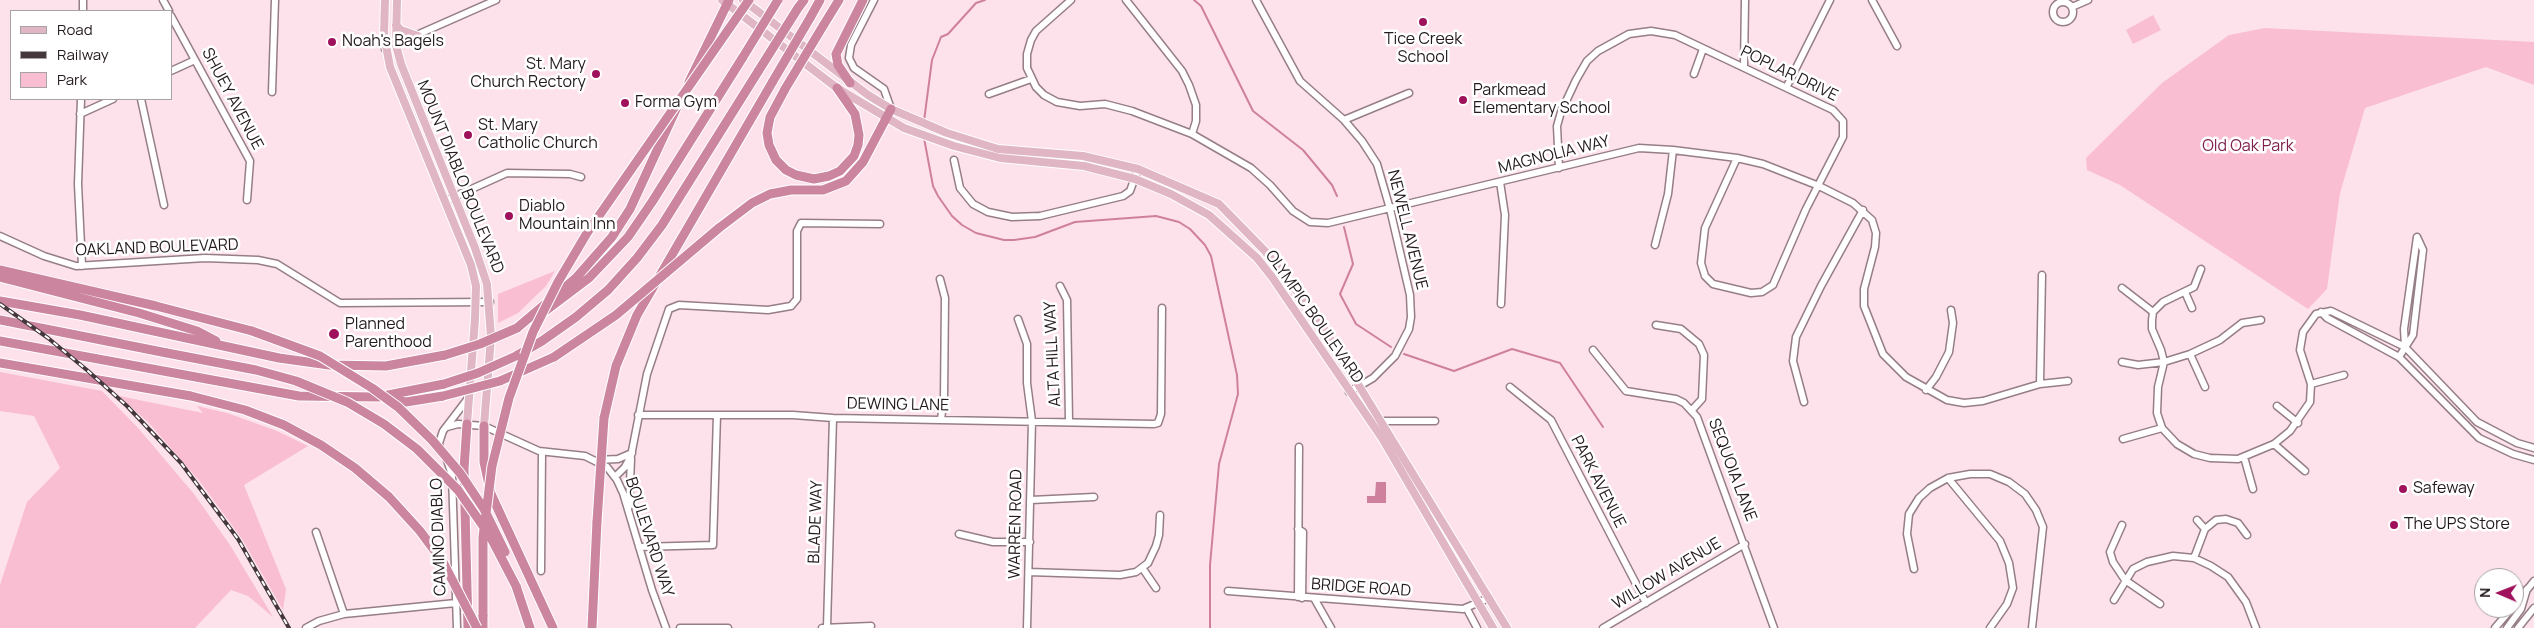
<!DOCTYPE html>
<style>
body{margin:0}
#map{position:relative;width:2534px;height:628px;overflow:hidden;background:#fde2eb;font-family:Manrope,sans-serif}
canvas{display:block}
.legend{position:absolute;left:10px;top:10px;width:162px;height:90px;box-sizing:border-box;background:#fff;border:1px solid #a7a3a5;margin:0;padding:6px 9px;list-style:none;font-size:15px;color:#241a1e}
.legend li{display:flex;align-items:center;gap:10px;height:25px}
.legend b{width:25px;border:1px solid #a7a3a5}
.north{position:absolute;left:2474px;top:568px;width:50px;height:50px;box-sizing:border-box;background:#fff;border:1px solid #a7a3a5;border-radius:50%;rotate:271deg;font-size:14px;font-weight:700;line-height:20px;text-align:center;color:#241a1e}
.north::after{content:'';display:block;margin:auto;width:18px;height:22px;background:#9f115b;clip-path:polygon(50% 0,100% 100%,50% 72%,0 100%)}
</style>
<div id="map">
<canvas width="2534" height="628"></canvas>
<ul class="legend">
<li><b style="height:6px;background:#e0b6c5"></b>Road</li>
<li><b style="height:6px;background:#44383d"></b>Railway</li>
<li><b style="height:14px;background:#f9bed2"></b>Park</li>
</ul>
<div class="north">N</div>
</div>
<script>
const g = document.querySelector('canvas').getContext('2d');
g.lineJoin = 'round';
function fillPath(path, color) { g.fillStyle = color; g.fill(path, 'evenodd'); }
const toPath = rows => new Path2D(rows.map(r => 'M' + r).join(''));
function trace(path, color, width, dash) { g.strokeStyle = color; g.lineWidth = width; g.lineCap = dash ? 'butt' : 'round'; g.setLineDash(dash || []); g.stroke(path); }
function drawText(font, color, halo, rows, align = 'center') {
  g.font = font + ' Manrope,sans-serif'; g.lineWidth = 5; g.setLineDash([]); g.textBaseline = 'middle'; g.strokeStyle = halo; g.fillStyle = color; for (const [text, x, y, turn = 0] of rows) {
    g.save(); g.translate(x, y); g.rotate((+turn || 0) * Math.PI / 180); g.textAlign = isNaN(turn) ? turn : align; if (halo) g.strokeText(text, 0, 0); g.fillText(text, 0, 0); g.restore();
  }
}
fillPath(toPath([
 [2153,15,2161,30,2133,44,2126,30],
 [2265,28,2534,42,2534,85,2486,67,2365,108,2340,193,2327,289,2308,309,2120,185,2087,170,2086,158,2162,83,2229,35],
 [555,271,546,286,518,313,498,323,498,294],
 [0,372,102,391,139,429,194,494,230,545,273,617,248,596,231,590,195,628,0,628,0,585,27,502,60,468,34,416,0,411],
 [119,396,203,413,197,406,227,413,277,431,308,446,244,485,286,589,283,610,242,539,201,483,149,423]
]), '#f9bed2');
fillPath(toPath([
 [1376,482,1386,482,1386,503,1367,503,1367,496,1375,496]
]), '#cf809d');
trace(toPath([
 [1194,0,1201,6,1253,111,1303,150,1332,185,1337,196],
 [924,121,932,60,941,37,948,34,976,3,985,0],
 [924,138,933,186,938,196,952,216,962,225,976,233,1004,240,1014,240,1035,237,1075,222,1156,216,1179,222,1190,229,1205,245,1211,256,1237,375,1238,394,1219,464,1210,565,1210,628],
 [1344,227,1353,264,1340,294,1356,324,1391,347],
 [1404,354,1454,371,1512,349,1560,363,1603,427]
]), '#cf809d', 2);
const minor = toPath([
 [163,0,169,11],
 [874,0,851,45,849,58,854,68,884,89,891,109],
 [1071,0,1036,31,1031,40,1027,54,1027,68,1036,87,1044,95,1057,102,1080,106,1105,104,1132,111,1192,134,1251,168,1270,185,1293,211,1310,222,1328,223,1639,148,1673,150,1737,158,1763,164,1819,186,1853,203,1872,220,1876,233,1875,247,1864,289,1864,306,1883,354,1906,377,1947,400,1964,403,1983,401,2040,384,2068,381],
 [1126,0,1182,71,1189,85,1196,105,1196,121,1192,134],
 [1256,0,1300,81,1344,120,1362,141,1377,164,1390,209,1410,295,1411,317,1409,329,1395,356,1373,378,1349,392],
 [1872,0,1897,46],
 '2053 12a10 10 0 1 1 20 0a10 10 0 1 1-20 0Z',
 [2072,7,2088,0],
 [83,11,83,0],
 [171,16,250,161,247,200],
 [385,49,496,0],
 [1744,67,1745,0],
 [171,71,195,60],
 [1694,74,1703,49],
 [1787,86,1830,0],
 [272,92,275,0],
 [989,94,1031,79],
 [81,99,78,184,82,266],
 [141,99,164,205],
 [80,114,113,99],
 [1344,120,1409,93],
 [954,160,960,188,973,204,988,212,1012,217,1040,216,1123,196,1130,191,1138,169],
 [1559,168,1557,126,1561,112,1576,80,1587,61,1598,51,1629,34,1651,31,1675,35,1833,110,1843,121,1843,137,1806,209,1773,285,1762,292,1751,293,1713,284,1705,276,1701,263,1705,228,1737,158],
 [1500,182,1505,215,1501,304],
 [445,201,507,173,570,174,581,177],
 [0,236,44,256,76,266,205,258,258,260,277,264,340,303,490,302],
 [1655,245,1668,194,1673,150],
 [2201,269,2194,287,2163,302,2153,312,2152,320,2152,329,2161,350,2164,362,2158,387,2157,413,2162,428,2177,444,2194,454,2210,458,2238,459,2274,444,2290,431,2310,402,2311,384,2300,350,2303,332,2316,314,2331,311,2405,347,2477,422,2517,443,2534,448],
 [940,279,945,298,944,398,941,419],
 [1060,286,1067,300,1069,421],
 [2122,288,2153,312],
 [2185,292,2192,308],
 [2321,312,2327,318,2399,357,2479,438,2513,454,2534,460],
 [1018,319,1027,344,1027,383,1032,421,1027,628],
 [1656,325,1681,329,1699,344,1704,355,1702,399,1692,410],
 [2405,347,2404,329,2417,237],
 [1593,350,1626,391,1676,399,1684,403,1697,417,1774,628],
 [2190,354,2205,387],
 [2399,357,2413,335,2423,250,2417,237],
 [2122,362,2138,365,2164,362,2190,354,2220,340,2242,323,2261,320],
 [2040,384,2042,275],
 [2311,384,2344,375],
 [1510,387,1551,420,1646,603],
 [1926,390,1936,377,1949,352,1953,323,1951,310],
 [1804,402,1793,361,1796,337,1821,286,1863,210],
 [2277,406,2298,423],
 [638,415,793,415,833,418,1154,424,1158,423,1161,414,1162,308],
 [1382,421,1435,421],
 [447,427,458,424,484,426,539,451,585,456,607,467,617,480,623,493,652,590,666,628],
 [2123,439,2162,428],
 [2274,444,2305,471],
 [440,449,439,443,443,431,469,397],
 [2244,457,2253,489],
 [447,460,452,475,457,628],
 [598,460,618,459,632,453],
 [615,477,625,467,631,456,647,374,669,309,679,305,768,310,791,306,797,299,797,231,801,223,880,224],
 [1948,478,2000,541,2009,563,2013,588,2007,604,1990,628],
 [1031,500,1094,497],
 [629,506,631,459],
 [2197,520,2205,529],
 [2122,525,2110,552,2113,562,2125,580,2160,604],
 [1298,529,1303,532,1302,598],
 [316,532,344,614],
 [959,534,993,542,1030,542],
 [639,547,713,545,717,415],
 [2194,558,2205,529,2216,520,2226,519,2238,523,2247,535],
 [1143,569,1156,588],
 [1914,569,1907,534,1909,514,1919,498,1930,488,1948,478,1970,474,1990,474,2009,482,2025,494,2036,510,2043,527,2032,628],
 [541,571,542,452],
 [1029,572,1120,575,1136,572,1148,563,1156,546,1159,535,1160,515],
 [1228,591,1463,609,1489,598],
 [1298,597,1299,447],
 [1314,598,1331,628],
 [2114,600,2133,569,2147,562,2173,556,2194,558,2211,566,2228,577,2246,602,2256,628],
 [2514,606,2534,581],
 [1467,609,1477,628],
 [827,627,833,418],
 [306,628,319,621,344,614,456,603],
 [680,628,728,628],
 [822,628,871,626],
 [1603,628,1745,544],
 [2495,628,2512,608],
 [2507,628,2521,609,2527,589],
 [2518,628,2534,608]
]);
const major = toPath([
 [385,0,384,35,390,67,471,265,476,286,475,319,467,424],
 [397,0,396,45,401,64,475,248,487,284,491,337,484,426],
 [722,0,837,88,904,128,954,146,1000,158,1084,166,1135,179,1171,194,1209,215,1257,258,1272,277,1382,438,1493,628],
 [743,0,868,95,891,109,947,133,998,149,1083,156,1138,169,1219,204,1265,251,1317,317,1507,628],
 [396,25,401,30,418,36]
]);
const highway = toPath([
 [798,8,804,0],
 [810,18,820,0],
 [823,26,839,0],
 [689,82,729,0],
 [850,83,838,65,836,54,863,0],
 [785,89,770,117,767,133,769,145,776,160,786,170,796,175,814,179,829,176,840,171,854,156,858,145,859,135,855,114,837,88],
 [719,228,752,203,770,194,791,190,823,190,846,181,863,162,891,109],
 [0,270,156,306,252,331],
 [0,277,139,313,197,331,216,341],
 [0,301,80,315,279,358,329,365,386,366,445,355],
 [544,312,589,278,628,237,652,202,743,57],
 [0,320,167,353],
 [517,328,576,278,612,237,630,209,677,107],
 [0,341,299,396,378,397,444,384],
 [516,356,542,341,576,317,608,290,637,258,662,225,759,70],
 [0,363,191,396,245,410,284,425,321,445,355,468,389,497],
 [500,381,554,357],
 [386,399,406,402,443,396],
 [604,418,616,366,637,315,773,81],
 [467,424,464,469,468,628],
 [484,426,484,462,491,494,553,628],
 [516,586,530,628],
 [483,615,483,628],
 [592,628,597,521]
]);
trace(minor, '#967e85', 9);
trace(major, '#fff', 10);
trace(highway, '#fff', 11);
trace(minor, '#fff', 6);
trace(major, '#e0b6c5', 8);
trace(highway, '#cb859e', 9);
const rail = toPath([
 [0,304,48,338,88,371,127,406,181,463,238,539,289,628]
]);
trace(rail, '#44383d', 4);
trace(rail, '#fff', 2, [5.5]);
const highwayBridge = toPath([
 [743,57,778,0],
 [759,70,798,8],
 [773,81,810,18],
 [785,89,823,26],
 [252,331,320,356,372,388,398,407,432,440,460,473,484,509,505,552],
 [167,353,256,370,296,381,347,402,384,424,417,449,458,490,490,536,516,586],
 [445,355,480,344,517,328],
 [554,357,616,315,719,228],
 [444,384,478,373,516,356],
 [443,396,500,381],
 [389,497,420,531,443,562,477,628],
 [597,521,604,418],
 [483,615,483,537,492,466,509,398,533,332,558,282,587,233,749,0]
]);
trace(highwayBridge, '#fff', 11, []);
trace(highwayBridge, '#cb859e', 9);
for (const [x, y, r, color] of [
 [1423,22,5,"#9f115b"],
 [332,42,5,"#9f115b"],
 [596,74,5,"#9f115b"],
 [1463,100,5,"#9f115b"],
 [625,103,5,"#9f115b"],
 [468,135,5,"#9f115b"],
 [509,216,5,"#9f115b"],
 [334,334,6,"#9f115b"],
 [2403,489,5,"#9f115b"],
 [2394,525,5,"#9f115b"]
]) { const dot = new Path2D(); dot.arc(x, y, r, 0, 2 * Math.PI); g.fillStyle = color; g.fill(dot); trace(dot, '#fff', 2); }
drawText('16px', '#241a1e', '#fff', [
 ["Tice Creek",1423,40,"center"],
 ["School",1423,58,"center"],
 ["Noah's Bagels",342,42],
 ["St. Mary",586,65,"right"],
 ["Church Rectory",586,83,"right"],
 ["Parkmead",1473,91],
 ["Elementary School",1473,109],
 ["Forma Gym",635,103],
 ["St. Mary",478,126],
 ["Catholic Church",478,144],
 ["Diablo",519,207],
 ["Mountain Inn",519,225],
 ["Planned",345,325],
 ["Parenthood",345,343],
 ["Safeway",2413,489],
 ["The UPS Store",2404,525]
], 'left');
drawText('16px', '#241a1e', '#fff', [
 ["POPLAR DRIVE",1789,74,26],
 ["SHUEY AVENUE",232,99,62],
 ["MAGNOLIA WAY",1554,155,-14],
 ["MOUNT DIABLO BOULEVARD",460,177,68],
 ["NEWELL AVENUE",1407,230,76],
 ["OAKLAND BOULEVARD",157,248,-2],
 ["OLYMPIC BOULEVARD",1314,317,55],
 ["ALTA HILL WAY",1053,354,-93],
 ["DEWING LANE",898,405,1],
 ["SEQUOIA LANE",1732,470,69],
 ["PARK AVENUE",1598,482,63],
 ["BLADE WAY",816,522,-88],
 ["WARREN ROAD",1016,524,-89],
 ["CAMINO DIABLO",439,537,-92],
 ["BOULEVARD WAY",649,537,72],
 ["WILLOW AVENUE",1667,574,-31],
 ["BRIDGE ROAD",1361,588,4]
]);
drawText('16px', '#7e214c', '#fff', [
 ["Old Oak Park",2248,147]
]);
</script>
